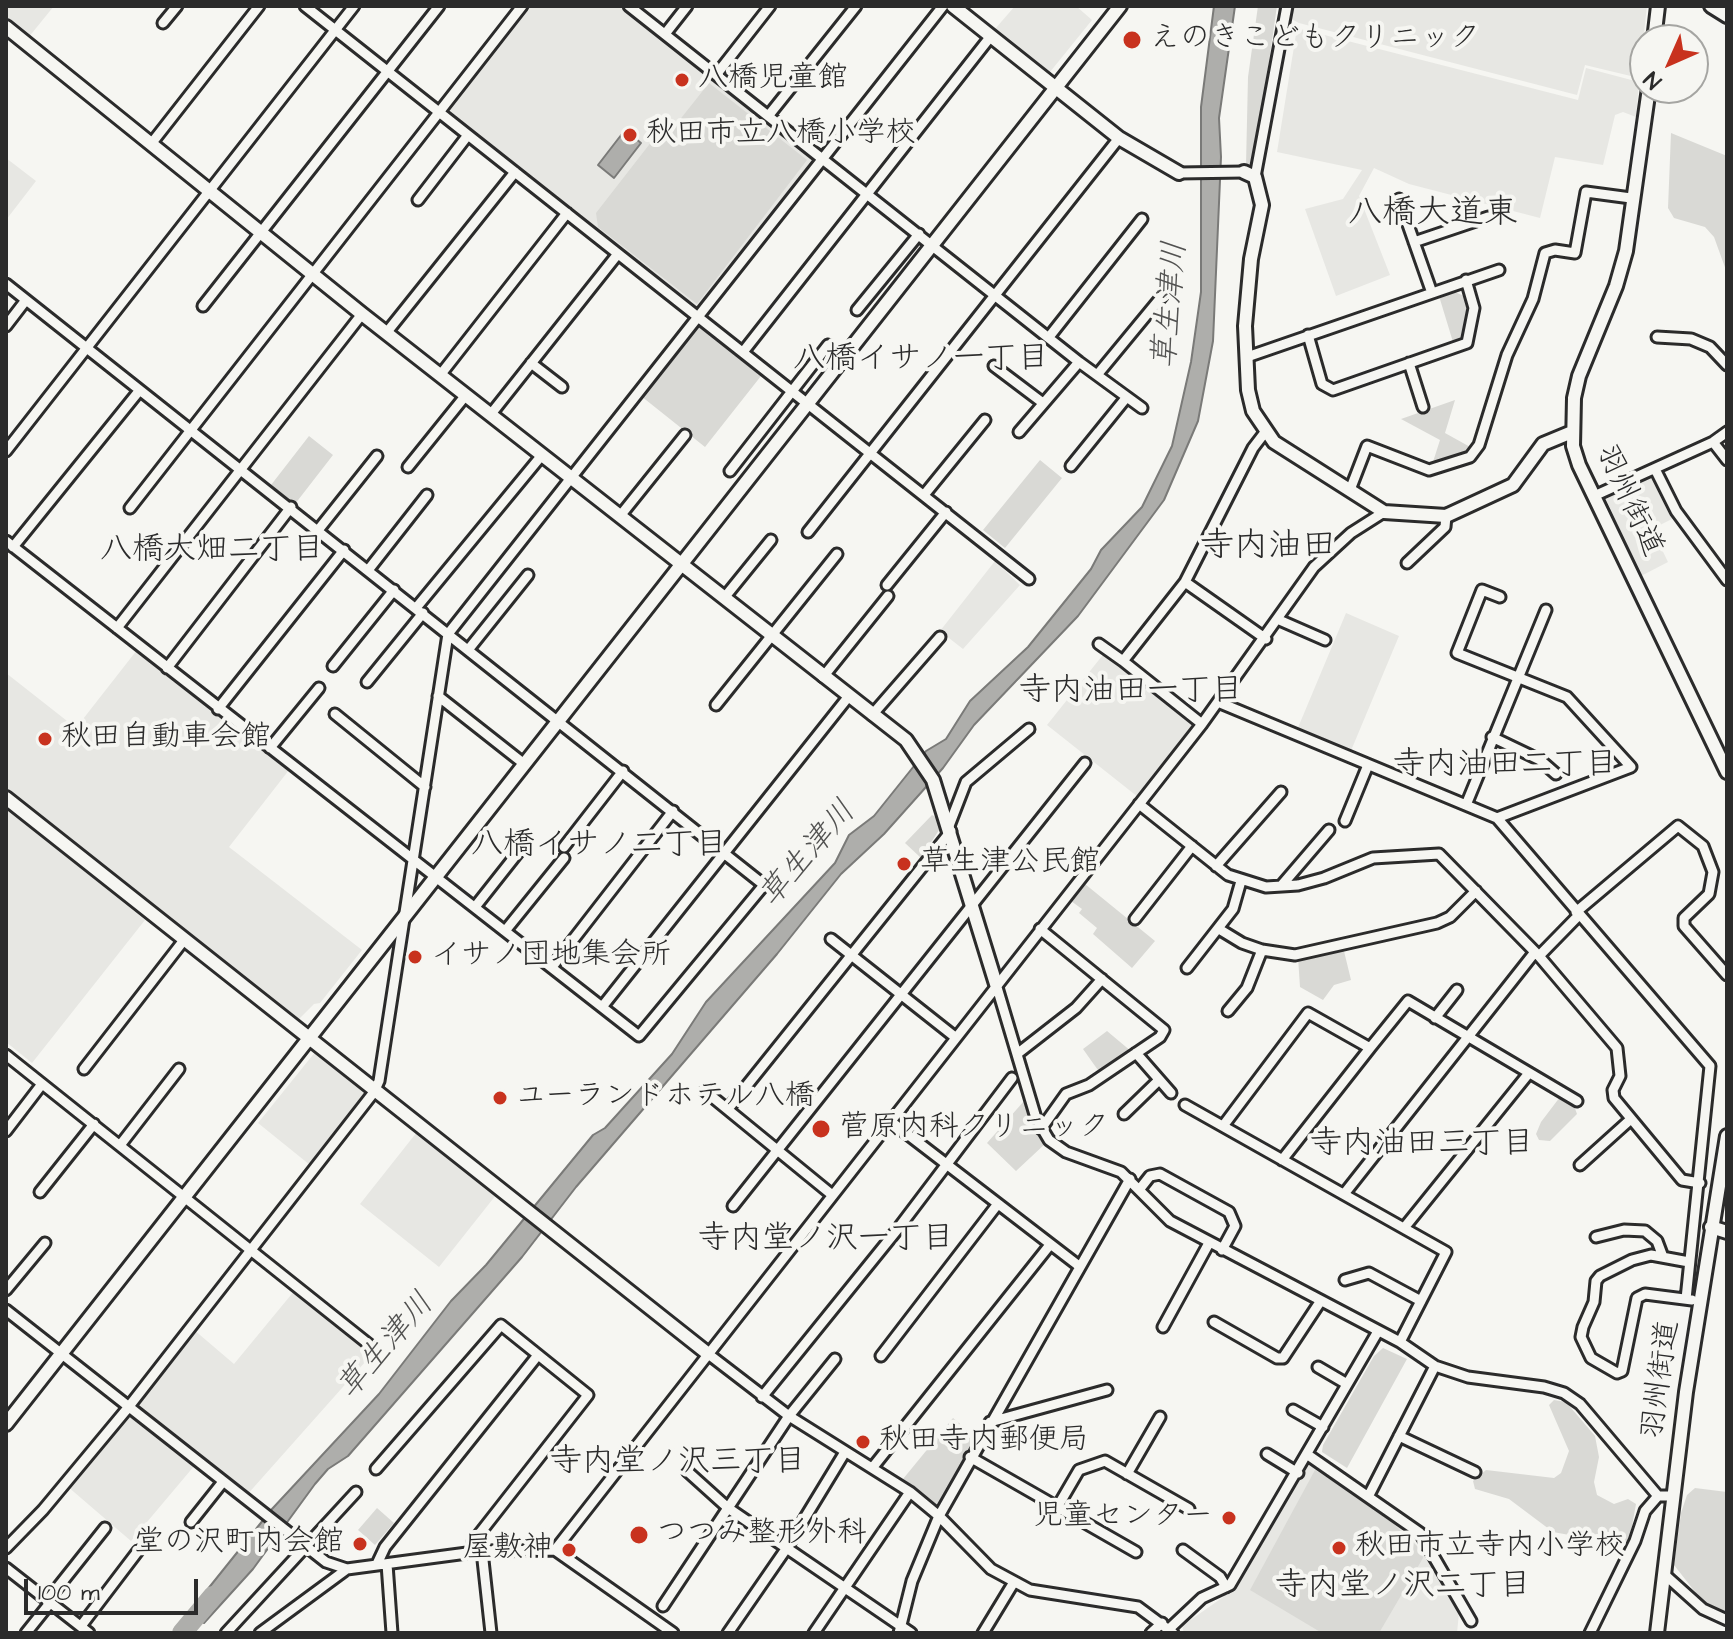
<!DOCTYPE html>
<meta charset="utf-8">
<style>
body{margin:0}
#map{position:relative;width:1733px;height:1639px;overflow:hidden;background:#f6f6f2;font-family:"Architects Daughter",sans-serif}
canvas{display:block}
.frame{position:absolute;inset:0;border:8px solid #2b2b2b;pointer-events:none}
.north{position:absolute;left:1629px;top:24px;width:80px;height:80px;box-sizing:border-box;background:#f6f6f2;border:2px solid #a5a5a2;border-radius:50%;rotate:225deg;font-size:22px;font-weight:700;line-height:32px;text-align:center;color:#2b2b2b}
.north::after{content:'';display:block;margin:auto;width:28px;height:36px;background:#c8321e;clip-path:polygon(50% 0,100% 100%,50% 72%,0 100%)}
.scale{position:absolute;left:24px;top:1579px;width:174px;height:36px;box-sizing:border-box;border:4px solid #2b2b2b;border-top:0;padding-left:10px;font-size:24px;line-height:28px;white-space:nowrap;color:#2b2b2b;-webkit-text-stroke:6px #f6f6f2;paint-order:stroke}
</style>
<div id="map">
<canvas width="1733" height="1639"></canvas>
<div class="frame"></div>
<div class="north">N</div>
<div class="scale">100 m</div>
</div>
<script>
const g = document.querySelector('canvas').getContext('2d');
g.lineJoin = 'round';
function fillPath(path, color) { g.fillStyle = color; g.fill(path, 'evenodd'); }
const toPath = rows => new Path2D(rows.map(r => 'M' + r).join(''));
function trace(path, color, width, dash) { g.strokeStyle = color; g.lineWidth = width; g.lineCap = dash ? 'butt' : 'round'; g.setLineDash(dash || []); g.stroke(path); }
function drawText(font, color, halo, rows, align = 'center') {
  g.font = font + ' "Architects Daughter","Klee One",sans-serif'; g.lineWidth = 8; g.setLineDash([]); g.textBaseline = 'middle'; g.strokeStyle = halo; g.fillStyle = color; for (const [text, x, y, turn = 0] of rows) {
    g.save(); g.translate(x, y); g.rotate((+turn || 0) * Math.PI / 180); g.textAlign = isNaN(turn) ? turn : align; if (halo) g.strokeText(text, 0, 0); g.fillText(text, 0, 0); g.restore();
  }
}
fillPath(toPath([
 [6,6,54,6,28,38,6,21],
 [528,6,621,6,814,160,696,309,446,110],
 [1015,6,1076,6,1092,20,1050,72,995,29],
 [1279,6,1647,6,1639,78,1585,65,1577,95,1299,23,1278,12],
 [1297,28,1578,100,1586,68,1639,82,1636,117,1623,112,1615,115,1603,165,1555,157,1540,218,1409,184,1374,168,1359,196,1390,275,1336,296,1305,209,1343,199,1362,170,1277,152],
 [6,158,36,181,6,220],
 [1655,475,1676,517,1652,529,1668,562,1641,576,1606,499],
 [995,561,1020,585,963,649,940,631],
 [1346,613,1399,636,1350,753,1297,730],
 [137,650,289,770,229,847,362,950,320,1003,314,1004,299,1019,42,817,33,830,145,920,32,1063,6,1042,6,673,76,728],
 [1106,651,1197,723,1138,797,1047,725],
 [316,1051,368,1093,310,1165,258,1123],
 [417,1132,496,1195,439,1267,360,1204],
 [295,1290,374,1352,246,1496,133,1406,193,1329,234,1364],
 [127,1414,195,1465,131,1541,67,1486],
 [1311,1462,1383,1511,1430,1558,1459,1613,1457,1633,1184,1633,1182,1626,1229,1593]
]), '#e7e7e3');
fillPath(toPath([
 [1258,6,1277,6,1254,165,1246,165,1248,77],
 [709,83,807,160,697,304,598,227,596,213,652,141,659,146],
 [1671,133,1727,156,1727,273,1714,237,1705,227,1674,218,1668,208],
 [1453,291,1464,296,1469,319,1463,338,1453,342,1439,296],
 [697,325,761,376,705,447,641,396],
 [1455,400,1445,433,1472,448,1445,462,1432,465,1440,440,1401,419],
 [309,436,333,455,295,504,271,485],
 [1040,460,1062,478,1005,548,983,530],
 [932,815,939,819,941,827,921,858,905,843],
 [1085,884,1155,941,1132,968,1093,934,1097,928,1079,913,1082,909,1071,901],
 [1343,947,1351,980,1334,985,1323,1000,1300,987,1298,957],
 [1107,1031,1132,1052,1100,1073,1083,1049],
 [1560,1097,1573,1103,1577,1114,1550,1141,1539,1140,1536,1134,1541,1122],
 [1024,1101,1028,1102,1036,1128,1046,1143,1016,1171,987,1143],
 [1383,1348,1407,1359,1347,1468,1322,1452,1323,1445,1374,1356],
 [1554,1400,1566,1402,1595,1436,1599,1457,1594,1482,1597,1495,1614,1504,1628,1499,1636,1504,1630,1537,1624,1545,1553,1532,1509,1499,1475,1489,1473,1481,1486,1470,1554,1478,1561,1473,1569,1451,1549,1405],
 [953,1418,977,1438,939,1504,936,1505,903,1479],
 [1315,1470,1378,1509,1421,1550,1423,1558,1379,1633,1322,1633,1250,1590],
 [1695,1488,1727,1492,1727,1614,1703,1602,1674,1565,1681,1513,1687,1495],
 [377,1508,394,1523,375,1545,358,1530]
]), '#d9d9d5');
const water = toPath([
 [1214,6,1235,6,1219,118,1221,157,1213,341,1198,421,1164,500,1078,616,974,725,943,768,884,834,841,874,777,954,576,1187,522,1257,348,1456,328,1469,315,1484,253,1569,204,1623,191,1610,272,1509,379,1394,451,1301,486,1265,593,1135,605,1128,672,1054,706,1002,835,863,849,835,874,816,926,751,946,739,970,701,1028,647,1091,569,1101,550,1142,507,1172,446,1191,362,1201,292,1201,107,1214,6],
 [625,130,641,143,614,178,598,165,625,130]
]);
fillPath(water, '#aeaeab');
trace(water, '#7a7a78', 2);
trace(toPath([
 [182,1633,213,1596]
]), '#aeaeab', 20);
const minor = toPath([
 [305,6,1029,579],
 [629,6,1079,362,1142,408],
 [163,23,177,6],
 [665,34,687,6],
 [716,75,770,6],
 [769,115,856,6],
 [151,144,259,6],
 [1179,173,1244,172],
 [1255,177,1287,6],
 [1399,199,1432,293],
 [418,200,468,135],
 [1414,242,1488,217],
 [6,284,764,885,639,1036,6,541],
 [203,306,439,6],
 [857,310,919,234],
 [6,326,26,300],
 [387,332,515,172],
 [1308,335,1322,384,1333,390,1467,343,1474,308,1466,280],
 [1049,337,1142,219],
 [1657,337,1691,339,1710,347,1727,365],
 [743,352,991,36],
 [1247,357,1499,270],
 [531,363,562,387],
 [1409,363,1423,407],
 [994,366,1043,403],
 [441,374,567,213],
 [1097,375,1163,295],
 [491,414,617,255],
 [1019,432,1079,362],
 [1713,442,1727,460],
 [6,451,354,6],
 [1071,466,1126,398],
 [408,467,466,395],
 [1655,469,1676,511,1727,580],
 [730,471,828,345],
 [1350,490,1367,446,1429,470,1470,457,1479,445,1507,355,1533,299,1545,253,1555,250,1575,253,1586,192,1631,198],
 [924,495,985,420],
 [1594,496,1713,442,1727,432],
 [130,508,522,6],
 [620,516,685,435],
 [319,529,377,456],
 [808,532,1119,138],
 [13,547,139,391],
 [1407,563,1445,527,1446,516],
 [369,569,427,495],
 [1185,582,1123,661,1202,724],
 [887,585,946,512],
 [724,598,771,540],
 [416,608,542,455],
 [1277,619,1325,640],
 [117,628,362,314],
 [1266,639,1185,582,1253,448,1266,431],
 [1099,644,1123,661],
 [468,650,528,575],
 [333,666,394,590],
 [167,668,291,507],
 [823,677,888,596],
 [367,682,423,613],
 [438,696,523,763],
 [1218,702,1497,818,1710,1066,1686,1299],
 [716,705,837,554],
 [218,709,344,550],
 [335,714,425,787],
 [872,715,940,637],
 [1492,737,1540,760,1556,774],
 [270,748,319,688],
 [1139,804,1228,875,1266,887,1298,885,1324,878,1373,858,1439,854,1539,956,1617,1048,1620,1076,1613,1090,1614,1098,1682,1180,1700,1183],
 [1466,805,1546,610],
 [1497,818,1631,767,1567,697,1457,653,1482,590,1500,597],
 [1345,821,1368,765],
 [949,826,966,782,1029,729],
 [564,847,623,771],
 [1216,866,1281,792],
 [1281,886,1329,830],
 [475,907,520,850],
 [1576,912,1678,826,1703,846,1713,872,1709,894,1684,918,1684,926,1727,975],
 [1135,919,1192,846],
 [1040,929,1164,1030,1160,1037,1089,1085,1066,1094,1041,1129],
 [1219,929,1242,943,1262,950,1295,955,1437,923,1450,917,1476,891],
 [505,931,564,858],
 [831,939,955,1037],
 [1539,956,1579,915],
 [552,967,673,811],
 [1187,968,1233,909,1241,881],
 [996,984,1036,1118,1049,1140,1066,1152,1121,1172,1170,1221,1400,1342,1435,1366,1468,1377,1544,1387,1564,1393,1580,1404,1658,1496],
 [602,1007,849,696],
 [1228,1011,1247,988,1262,950],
 [1435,1018,1457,990],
 [1136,1053,1171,1093],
 [1017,1054,1076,1008,1102,979],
 [6,1055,371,1346],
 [84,1069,184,940],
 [705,1091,831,1194],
 [1185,1105,1446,1252,1400,1342],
 [728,1109,951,831],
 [1124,1114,1159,1080],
 [889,1120,1079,1266],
 [1223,1126,1308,1013,1370,1048,1408,1001,1577,1101],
 [6,1131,42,1084],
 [121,1144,179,1069],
 [1282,1160,1370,1048],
 [1580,1165,1631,1119],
 [1139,1190,1150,1176,1160,1174,1229,1212,1235,1226,1222,1250],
 [40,1192,94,1124],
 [1344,1194,1535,952],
 [733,1206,1085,763],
 [1404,1228,1529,1073],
 [1596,1237,1624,1230,1645,1231,1657,1241,1663,1257],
 [1689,1262,1651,1255,1632,1260,1600,1276,1596,1281,1594,1302,1583,1327,1581,1337,1591,1358,1617,1373,1622,1371,1637,1298,1645,1294,1692,1300],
 [1345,1280,1369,1273,1421,1301],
 [6,1290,45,1243],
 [6,1310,326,1562,347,1569,482,1551,555,1550,673,1633],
 [1214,1322,1277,1358,1283,1358,1320,1302],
 [1163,1327,1209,1243],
 [707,1353,789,1416,910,1492,939,1516,991,1569,1030,1590,1138,1607,1173,1633],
 [881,1356,997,1205],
 [1318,1367,1347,1384],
 [762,1397,897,1230,1012,1078],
 [1293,1410,1323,1427],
 [990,1422,1107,1390],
 [1399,1436,1475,1472],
 [1267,1454,1298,1473],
 [1308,1455,1420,1533,1471,1621],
 [970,1457,1136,1552],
 [873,1467,1049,1246],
 [376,1469,501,1325,588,1395,473,1542,474,1552],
 [687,1471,728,1508,911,1633],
 [1127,1474,1160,1417],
 [1369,1495,1435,1366],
 [1058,1506,1079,1470,1105,1461,1189,1509],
 [191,1522,222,1483],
 [6,1548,43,1510,127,1409,374,1092,379,1081,448,634,943,6],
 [555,1550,1202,724,1314,567,1351,533,1384,512],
 [1183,1550,1220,1577,1226,1587],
 [482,1551,491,1633],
 [377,1564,385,1547,538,1355],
 [387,1564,392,1633],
 [6,1568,89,1633],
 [1664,1574,1703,1609,1727,1620],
 [47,1601,105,1528],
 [663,1606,789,1416,835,1359],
 [81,1626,138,1551],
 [1168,1630,1202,1598,1230,1585,1377,1333],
 [26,1633,50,1603],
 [226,1633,356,1492],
 [260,1633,347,1569],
 [728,1633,786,1549,845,1452],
 [814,1633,910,1492],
 [899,1633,912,1581,939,1516,1130,1179],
 [983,1633,1014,1582],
 [1151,1633,1162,1623],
 [1590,1633,1635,1541,1645,1511,1658,1496,1673,1496]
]);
const tertiary = toPath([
 [953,6,1119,138,1179,173],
 [1711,6,1727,16],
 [6,27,362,314,906,740,933,780,996,984],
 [1654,40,1658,6],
 [1649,88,1626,251,1616,286,1579,376,1574,398,1573,446,1579,465,1727,772],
 [1244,172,1255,177,1262,205,1251,259,1245,326,1248,390,1253,411,1274,442,1384,512,1446,516,1513,485,1543,444,1572,432],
 [6,798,707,1353],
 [1711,1227,1727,1232],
 [6,1424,1120,6],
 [1657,1633,1686,1392,1727,1136]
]);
trace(minor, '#2b2b2b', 15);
trace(tertiary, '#2b2b2b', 18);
trace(minor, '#f6f6f2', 9);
trace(tertiary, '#f6f6f2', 12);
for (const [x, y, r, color] of [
 [1132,40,10,"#c8321e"],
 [682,80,8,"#c8321e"],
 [630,135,8,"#c8321e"],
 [45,739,8,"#c8321e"],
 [904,864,8,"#c8321e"],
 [415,957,8,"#c8321e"],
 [500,1098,8,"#c8321e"],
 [821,1129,10,"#c8321e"],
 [863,1442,8,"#c8321e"],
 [1229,1518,8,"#c8321e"],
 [639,1535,10,"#c8321e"],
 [360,1544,8,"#c8321e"],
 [1339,1548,8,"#c8321e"],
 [569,1550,8,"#c8321e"]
]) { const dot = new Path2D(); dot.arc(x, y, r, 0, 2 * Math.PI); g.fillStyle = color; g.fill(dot); trace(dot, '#f6f6f2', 3); }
drawText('30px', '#2b2b2b', '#f6f6f2', [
 ["えのきこどもクリニック",1150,40],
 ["八橋児童館",698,80],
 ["秋田市立八橋小学校",646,135],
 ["秋田自動車会館",61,739],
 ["草生津公民館",920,864],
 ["イサノ団地集会所",431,957],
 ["ユーランドホテル八橋",516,1098],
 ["菅原内科クリニック",839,1129],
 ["秋田寺内郵便局",879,1442],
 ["児童センター",1213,1518,"right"],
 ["つつみ整形外科",657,1535],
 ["堂の沢町内会館",344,1544,"right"],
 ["秋田市立寺内小学校",1355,1548],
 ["屋敷神",553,1550,"right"]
], 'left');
drawText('30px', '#2b2b2b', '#f6f6f2', [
 ["羽州街道",1628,501,65],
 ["羽州街道",1662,1380,-82]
]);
drawText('italic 32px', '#525251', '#f6f6f2', [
 ["草生津川",1172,305,-85],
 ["草生津川",809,855,-49],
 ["草生津川",387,1347,-49]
]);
drawText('32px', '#2b2b2b', '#f6f6f2', [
 ["八橋イサノ一丁目",921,360],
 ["八橋大畑二丁目",212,551],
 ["寺内油田一丁目",1131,692],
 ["寺内油田二丁目",1505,766],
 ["八橋イサノ二丁目",599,846],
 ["寺内油田三丁目",1422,1145],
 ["寺内堂ノ沢一丁目",826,1240],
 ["寺内堂ノ沢三丁目",678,1463],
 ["寺内堂ノ沢二丁目",1403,1587]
]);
drawText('34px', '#2b2b2b', '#f6f6f2', [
 ["八橋大道東",1433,215],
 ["寺内油田",1268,548]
]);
</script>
